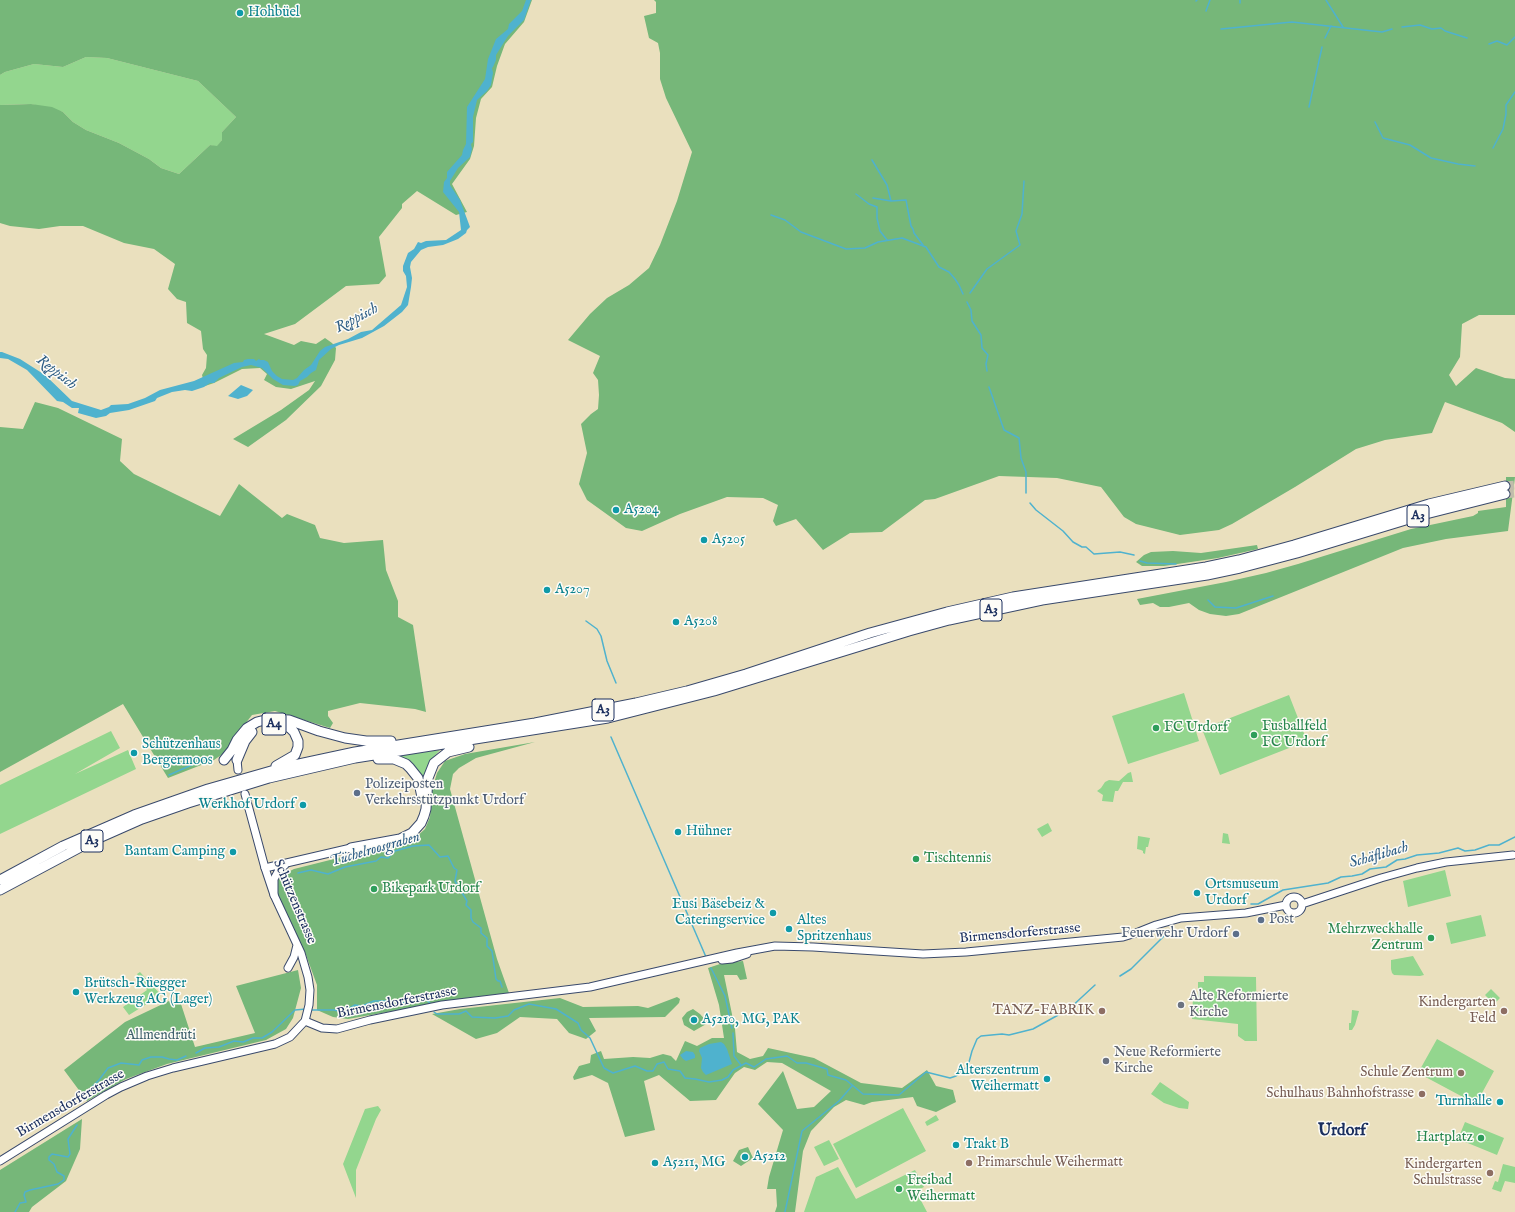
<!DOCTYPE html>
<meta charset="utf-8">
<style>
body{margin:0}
canvas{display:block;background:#eae0be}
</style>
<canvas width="1515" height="1212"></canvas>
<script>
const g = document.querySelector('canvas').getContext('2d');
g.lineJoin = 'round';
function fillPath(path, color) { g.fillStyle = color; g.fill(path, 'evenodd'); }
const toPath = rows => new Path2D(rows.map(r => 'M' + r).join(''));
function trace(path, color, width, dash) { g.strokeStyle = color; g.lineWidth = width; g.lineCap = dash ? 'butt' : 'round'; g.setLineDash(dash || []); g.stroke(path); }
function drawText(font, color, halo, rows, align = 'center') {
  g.font = font + ' "IM FELL English",serif'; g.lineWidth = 3; g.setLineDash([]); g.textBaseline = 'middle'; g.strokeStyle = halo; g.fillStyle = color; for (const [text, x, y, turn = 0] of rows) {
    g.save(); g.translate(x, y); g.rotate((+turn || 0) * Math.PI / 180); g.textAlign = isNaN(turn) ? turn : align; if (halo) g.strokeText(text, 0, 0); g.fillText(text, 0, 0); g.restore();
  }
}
fillPath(toPath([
 [86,57,107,58,198,81,236,117,222,132,222,140,217,147,210,145,179,174,161,168,149,159,119,143,86,130,73,122,63,112,31,104,0,105,0,75,5,72,34,64,63,67],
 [1184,693,1199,741,1128,764,1112,716],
 [1289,695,1307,741,1220,775,1202,729],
 [111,731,120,748,75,774,128,750,136,769,0,834,0,785],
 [440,750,432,759,426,771,422,785,398,756],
 [1131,772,1133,782,1123,782,1118,791,1115,791,1113,802,1102,801,1103,795,1097,791,1101,788,1105,782,1109,780,1119,781,1128,773],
 [1048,823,1052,831,1042,837,1037,829],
 [1223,833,1228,834,1230,844,1222,843],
 [1138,836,1150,838,1148,847,1146,847,1145,854,1143,853,1143,851,1141,850,1137,849],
 [1445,870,1451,896,1408,907,1403,881],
 [1481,915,1486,936,1451,944,1446,923],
 [1413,956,1424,975,1420,976,1394,975,1392,973,1391,969,1391,960],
 [140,972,161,995,129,1015,123,1007,147,990,137,974],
 [1204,976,1256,977,1257,1041,1245,1041,1238,1036,1238,1024,1192,1019,1193,996,1198,995,1198,982,1204,982],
 [1491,989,1500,998,1494,1004,1485,995],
 [1352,1010,1359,1011,1355,1025,1352,1030,1349,1030,1349,1023,1351,1023],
 [1437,1039,1494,1071,1476,1104,1418,1073],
 [1160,1082,1189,1102,1188,1109,1179,1108,1164,1103,1151,1094],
 [378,1106,381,1110,376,1119,356,1170,356,1198,343,1164,365,1109],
 [903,1108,926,1151,856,1188,833,1144],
 [936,1115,939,1120,927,1126,925,1122],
 [1465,1122,1504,1138,1497,1155,1458,1139],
 [829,1140,839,1159,824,1166,814,1147],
 [1503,1164,1515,1167,1515,1183,1505,1181,1501,1192,1492,1189,1495,1181,1498,1182],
 [838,1167,856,1199,915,1170,924,1187,916,1191,927,1212,804,1212,816,1177]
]), '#93d68e');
fillPath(toPath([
 [0,0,532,0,524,22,505,44,497,66,492,87,481,99,476,118,474,146,470,159,452,184,467,212,456,215,417,191,402,204,402,208,379,237,386,276,379,284,346,286,295,324,264,334,294,345,301,341,316,344,325,338,332,343,336,348,335,360,321,386,286,420,248,447,233,439,281,410,309,390,315,381,291,389,276,387,264,380,267,374,260,368,242,369,214,383,205,386,202,375,206,368,207,355,203,349,201,331,187,323,186,302,177,299,168,289,175,264,154,249,124,243,83,226,60,226,39,229,10,226,0,223,0,105,31,104,52,107,63,112,73,122,86,130,119,143,149,159,161,168,179,174,210,145,217,146,222,140,222,132,236,117,198,81,107,58,86,57,63,67,34,64,5,72,0,75],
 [654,0,1515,0,1515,315,1479,315,1462,324,1460,357,1449,375,1456,386,1476,368,1505,378,1515,379,1515,432,1502,423,1445,402,1432,433,1385,440,1356,449,1295,487,1232,524,1219,530,1180,535,1136,524,1124,517,1101,487,1057,478,999,476,935,499,925,500,882,532,850,533,823,550,796,519,776,526,773,521,778,505,763,498,727,497,680,514,642,531,626,528,587,500,579,484,587,453,581,424,591,414,598,409,599,395,598,380,593,373,600,356,568,340,590,314,607,298,629,285,649,268,660,245,677,201,692,152,666,98,660,79,660,53,658,43,649,38,644,16,656,13,656,2],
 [35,402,58,408,122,439,120,461,134,474,220,516,239,484,282,518,287,514,315,525,320,538,344,543,383,540,386,570,398,601,398,617,413,625,426,712,415,709,360,703,328,711,328,716,333,723,330,728,275,711,252,715,238,733,227,751,214,760,168,778,123,704,0,772,0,427,23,429],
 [1506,477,1515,477,1508,531,1446,539,1403,548,1239,614,1226,616,1210,614,1199,610,1189,603,1169,607,1160,607,1153,603,1140,605,1137,599,1226,582,1266,573,1298,564,1411,529,1473,516,1478,513,1478,511,1506,507],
 [1257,545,1258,549,1218,558,1164,566,1142,566,1136,562,1144,555,1151,552,1173,551,1201,553],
 [535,742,476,758,459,768,453,774,450,789,497,959,509,993,466,998,348,1019,333,1017,317,1010,317,985,306,955,276,890,277,881,286,873,294,869,414,839,425,829,430,817,432,790,437,773,445,761,465,754],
 [743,961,747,979,740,980,737,975,724,975,735,1029,737,1052,750,1059,763,1056,768,1048,814,1058,861,1083,902,1088,927,1070,936,1086,953,1090,956,1102,936,1112,917,1106,913,1097,872,1102,864,1105,846,1100,834,1107,811,1131,803,1151,795,1212,775,1212,777,1206,776,1189,767,1189,769,1177,783,1130,758,1104,783,1071,797,1109,814,1107,831,1091,782,1063,767,1062,755,1070,744,1067,735,1073,716,1100,690,1101,659,1075,644,1081,655,1130,625,1137,608,1083,592,1075,574,1080,573,1077,579,1066,590,1063,591,1055,601,1051,604,1059,633,1057,650,1058,663,1054,671,1056,676,1061,685,1041,697,1046,712,1038,724,1038,719,1005,708,968,723,963],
 [298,970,301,988,293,1018,286,1029,266,1040,167,1064,126,1079,87,1101,64,1070,125,1022,169,1001,181,1004,195,1047,255,1033,236,986],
 [677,997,680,999,679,1003,665,1017,589,1018,596,1031,586,1039,569,1033,557,1019,520,1017,497,1033,476,1039,432,1014,460,1009,560,998,583,1007,638,1006,648,1008],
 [693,1009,700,1014,708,1023,694,1031,684,1025,682,1018,687,1012],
 [82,1119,80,1149,66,1181,32,1207,29,1212,0,1212,0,1170],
 [748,1147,753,1158,741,1166,733,1161,739,1150]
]), '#76b779');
fillPath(toPath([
 [526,0,531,0,524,20,508,36,496,55,496,60,493,67,492,68,493,73,491,85,487,91,477,100,473,117,473,142,471,144,472,149,470,157,458,168,450,181,450,185,460,200,470,227,467,230,466,233,458,239,443,245,428,247,421,250,411,262,410,267,412,278,411,287,408,305,402,312,384,326,362,338,339,345,331,349,319,360,316,370,311,373,307,377,300,381,298,385,295,386,283,385,273,379,262,368,251,365,242,367,219,378,214,383,210,383,204,387,192,391,185,390,172,392,157,398,155,401,129,410,110,413,106,416,96,418,78,413,79,408,72,408,63,402,57,401,27,370,8,359,0,358,0,352,2,352,20,359,45,375,72,401,101,410,109,407,111,405,128,404,145,398,160,390,194,381,234,363,243,362,244,360,248,359,254,359,256,361,259,359,260,360,264,360,268,362,272,371,277,376,282,379,293,380,297,378,304,370,311,365,320,351,325,347,348,339,361,332,372,330,401,305,407,287,406,276,403,271,403,266,408,253,414,249,418,242,421,243,426,241,446,240,461,230,459,212,443,192,444,182,447,178,447,172,462,155,463,150,466,144,467,107,485,79,488,59,496,39,508,29,509,24,522,11],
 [241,385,253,390,247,396,238,399,228,396],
 [721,1042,724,1044,727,1049,732,1064,706,1075,703,1072,701,1068,702,1058,699,1051,700,1048,709,1044],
 [686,1051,693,1052,695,1055,695,1058,686,1061,683,1059,680,1055]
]), '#4fb2ce');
trace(toPath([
 [1326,0,1343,27],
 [1196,1,1197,0],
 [1240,3,1240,0],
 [1206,11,1210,0],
 [1402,27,1420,25,1432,29,1441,28,1445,31,1467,38],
 [1221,29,1292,22,1382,32,1392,29],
 [1325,38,1331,26],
 [1489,44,1497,41,1507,45,1515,37],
 [1309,107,1322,47],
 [1375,122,1383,138,1410,145,1431,158,1458,164,1475,166],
 [1493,148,1503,129,1506,114,1506,105,1515,92],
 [872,160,887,185,891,201,906,200,911,226,913,229,914,233,923,245],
 [856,194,869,204,877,207,877,218,880,231,887,240],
 [873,198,891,201],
 [771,215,785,220,801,232,846,249,865,248,878,242,902,238,926,247,939,267,949,272,955,279,959,285,963,294],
 [970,293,987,269,1020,245,1016,231,1022,214,1024,181],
 [967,302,971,310,972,321,981,335,982,348,988,355,986,364,987,371],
 [989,387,1004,430,1019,438,1021,458,1026,472,1026,493],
 [1030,503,1036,510,1063,531,1073,542,1082,547,1086,547,1094,554,1120,552,1134,555],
 [1140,561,1147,563,1176,564],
 [1208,600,1215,607,1236,608,1273,596],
 [586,621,597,629,601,636,607,661,616,683],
 [611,737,706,957],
 [169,775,194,764,211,758],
 [298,873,311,870,328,874,345,867,376,861,381,857,388,858,395,851,413,846,429,845,440,857,448,856,454,868,457,870,455,881,467,901,466,905,471,910,471,918,473,922,481,928,481,933,487,938,487,946,492,951,496,979,498,981,500,981,502,987],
 [1251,904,1258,904,1283,890,1328,883,1341,877,1352,876,1362,874,1370,869,1386,867,1397,860,1405,859,1417,855,1439,853,1458,848,1465,851,1475,850,1489,845,1499,845,1515,837],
 [711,968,725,996,732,1028],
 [1120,976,1131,969,1165,935],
 [310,1010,334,1010,343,1012,355,1005,362,1006,374,1001,392,1001,402,1003,426,1000,430,1003],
 [434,1012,437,1014,459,1014,466,1011,472,1017,495,1018,508,1016,514,1010,529,1004,556,1009,578,1023,581,1030,590,1038,604,1068,613,1073,635,1066,647,1071,653,1071,657,1064,664,1062,668,1069,680,1071,685,1078,695,1079,709,1082,722,1080,728,1077,733,1070,746,1063,754,1067,766,1059,787,1056,797,1063,806,1063,827,1069,828,1075,846,1080,863,1094,899,1095,926,1072,950,1078,956,1076,968,1066,972,1051,977,1039,981,1036,1002,1034,1009,1035,1033,1029,1069,1009,1095,985],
 [733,1033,734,1056,741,1065],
 [196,1053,205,1048,219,1047,234,1041,243,1042,253,1038,262,1038,272,1032,295,1010,306,1009],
 [86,1096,87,1092,99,1080,108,1068,121,1063,139,1065,142,1060,151,1057,162,1057,169,1059,177,1060,186,1056],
 [15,1212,20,1203,26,1202,24,1195,25,1192,30,1190,58,1184,64,1180,64,1176,57,1172,54,1164,49,1160,49,1157,52,1154,68,1157,70,1154,68,1139,77,1125],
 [785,1212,802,1131,839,1101,852,1086]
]), '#4fb2ce', 1.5);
trace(toPath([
 [1505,486,1515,485],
 [1505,494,1515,493]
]), '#c1bdab', 9, [9, 4.5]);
const secondary = toPath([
 [237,760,238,770],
 '1286 905a8 8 0 1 1 16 0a8 8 0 1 1-16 0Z',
 [1302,904,1381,878,1417,868,1446,862,1513,855],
 [722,960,732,959,747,954],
 [288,968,294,957,297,945],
 [305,1021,322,1028,337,1029,370,1020,442,1005,590,987,737,953,775,946,813,947,923,954,966,952,1123,937,1136,933,1156,925,1181,918,1246,913,1286,905],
 [0,1161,106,1095,121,1087,147,1076,173,1068,275,1044,290,1037,305,1021,309,1005,310,990,308,977,301,953,274,895,265,868,245,794]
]);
const primary = toPath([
 [265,868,351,848],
 [274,895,274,879,279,870,285,865]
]);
const motorway = toPath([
 [275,724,285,726,290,728,294,732,298,741,298,747,295,755,276,766],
 [378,759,394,759,406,764,410,768,418,778,422,797],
 [224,760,232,750,237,740,247,728,257,722,269,719,289,720,319,731,345,738,366,741,391,741],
 [237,760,245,741,252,732],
 [351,848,400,839,412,833,421,823,424,816,426,809,428,778,434,763,448,752,469,747],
 [0,880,63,846,134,815,208,789,285,767,355,752,535,723,636,703,687,691,746,674,870,633,947,612,1013,597,1206,567,1239,560,1294,545,1429,504,1505,486],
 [0,890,90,842,142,819,188,803,269,778,355,758,608,718,714,691,909,631,949,620,1042,600,1207,575,1240,568,1297,553,1422,515,1505,494]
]);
trace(secondary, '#3a4a6c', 9);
trace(primary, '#3a4a6c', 9);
trace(motorway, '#3a4a6c', 11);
trace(secondary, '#fff', 7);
trace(primary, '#fff', 7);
trace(motorway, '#fff', 9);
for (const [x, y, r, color] of [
 [240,13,4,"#0f9aa8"],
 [616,510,4,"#0f9aa8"],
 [704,540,4,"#0f9aa8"],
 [547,590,4,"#0f9aa8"],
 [676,622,4,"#0f9aa8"],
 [1156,728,4,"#2e9e5b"],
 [1254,735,4,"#2e9e5b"],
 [134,753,4,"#0f9aa8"],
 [357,793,4,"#5c6f8a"],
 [303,805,4,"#0f9aa8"],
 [678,832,4,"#0f9aa8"],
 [233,852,4,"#0f9aa8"],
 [916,859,4,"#2e9e5b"],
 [374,889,4,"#2e9e5b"],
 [1197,893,4,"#0f9aa8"],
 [773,913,4,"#0f9aa8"],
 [1261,920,4,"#5c6f8a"],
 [789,929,4,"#0f9aa8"],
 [1236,934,4,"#5c6f8a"],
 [1431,938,4,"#2e9e5b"],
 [76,992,4,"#0f9aa8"],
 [1181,1005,4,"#6b7280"],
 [1102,1011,4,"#8d6e63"],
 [1504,1011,4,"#8d6e63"],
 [694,1020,4,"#0f9aa8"],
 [1106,1061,4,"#6b7280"],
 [1461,1073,4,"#8d6e63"],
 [1047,1079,4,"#0f9aa8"],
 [1422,1094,4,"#8d6e63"],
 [1500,1102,4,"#0f9aa8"],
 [1481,1138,4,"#2e9e5b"],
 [956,1145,4,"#0f9aa8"],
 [745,1157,4,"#0f9aa8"],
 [655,1163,4,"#0f9aa8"],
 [969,1163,4,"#8d6e63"],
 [1490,1173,4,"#8d6e63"],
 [899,1189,4,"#2e9e5b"]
]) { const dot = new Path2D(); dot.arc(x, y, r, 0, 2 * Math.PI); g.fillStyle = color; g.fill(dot); trace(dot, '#fdfcf7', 1.5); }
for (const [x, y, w] of [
 [1418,516,22],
 [991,610,22],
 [603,710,22],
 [274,724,24],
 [92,841,22]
]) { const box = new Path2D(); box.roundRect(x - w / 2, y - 11, w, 22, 3); g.fillStyle = '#fdfcf7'; g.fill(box); trace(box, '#1b2f5e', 1); }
drawText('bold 13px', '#1b2f5e', null, [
 ["A3",1418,516],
 ["A3",991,610],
 ["A3",603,710],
 ["A4",274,724],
 ["A3",92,841]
]);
drawText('14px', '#0d838f', '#fdfcf7', [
 ["Hohbüel",248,13],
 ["A5204",624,510],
 ["A5205",712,540],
 ["A5207",555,590],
 ["A5208",684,622],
 ["Schützenhaus",142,745],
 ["Bergermoos",142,761],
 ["Werkhof Urdorf",295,805,"right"],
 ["Hühner",686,832],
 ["Bantam Camping",225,852,"right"],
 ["Ortsmuseum",1205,885],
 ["Urdorf",1205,901],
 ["Eusi Bäsebeiz &",765,905,"right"],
 ["Cateringservice",765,921,"right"],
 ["Altes",797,921],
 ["Spritzenhaus",797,937],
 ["Brütsch-Rüegger",84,984],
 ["Werkzeug AG (Lager)",84,1000],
 ["A5210, MG, PAK",702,1020],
 ["Alterszentrum",1039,1071,"right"],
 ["Weihermatt",1039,1087,"right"],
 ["Turnhalle",1492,1102,"right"],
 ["Trakt B",964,1145],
 ["A5212",753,1157],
 ["A5211, MG",663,1163]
], 'left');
drawText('14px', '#27864d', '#fdfcf7', [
 ["Fusballfeld",1262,727],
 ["FC Urdorf",1262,743],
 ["FC Urdorf",1164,728],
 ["Tischtennis",924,859],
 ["Bikepark Urdorf",382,889],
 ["Mehrzweckhalle",1423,930,"right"],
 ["Zentrum",1423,946,"right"],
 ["Hartplatz",1473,1138,"right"],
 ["Freibad",907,1181],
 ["Weihermatt",907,1197]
], 'left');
drawText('14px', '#4e5e75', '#fdfcf7', [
 ["Polizeiposten",365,785],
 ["Verkehrsstützpunkt Urdorf",365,801],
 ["Post",1269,920],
 ["Feuerwehr Urdorf",1228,934,"right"]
], 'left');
drawText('14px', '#1b2f5e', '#fdfcf7', [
 ["Schützenstrasse",294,902,67],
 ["Birmensdorferstrasse",1020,934,-5],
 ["Birmensdorferstrasse",397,1003,-11],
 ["Birmensdorferstrasse",71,1104,-30]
]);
drawText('14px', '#5b616d', '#fdfcf7', [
 ["Alte Reformierte",1189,997],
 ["Kirche",1189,1013],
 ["Neue Reformierte",1114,1053],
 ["Kirche",1114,1069]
], 'left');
drawText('14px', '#785e54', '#fdfcf7', [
 ["Kindergarten",1496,1003],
 ["Feld",1496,1019],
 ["TANZ-FABRIK",1094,1011],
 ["Schule Zentrum",1453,1073],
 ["Schulhaus Bahnhofstrasse",1414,1094],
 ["Primarschule Weihermatt",977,1163,"left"],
 ["Kindergarten",1482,1165],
 ["Schulstrasse",1482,1181]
], 'right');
drawText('14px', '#3f616c', '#fdfcf7', [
 ["Allmendrüti",161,1036]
]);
drawText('italic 15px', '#2d5d85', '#fdfcf7', [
 ["Reppisch",357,319,-28],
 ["Reppisch",56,373,38],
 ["Tüchelroosgraben",375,850,-16],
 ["Schäflibach",1379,856,-16]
]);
drawText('bold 16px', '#1b2f5e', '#fdfcf7', [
 ["Urdorf",1342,1132]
]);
</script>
